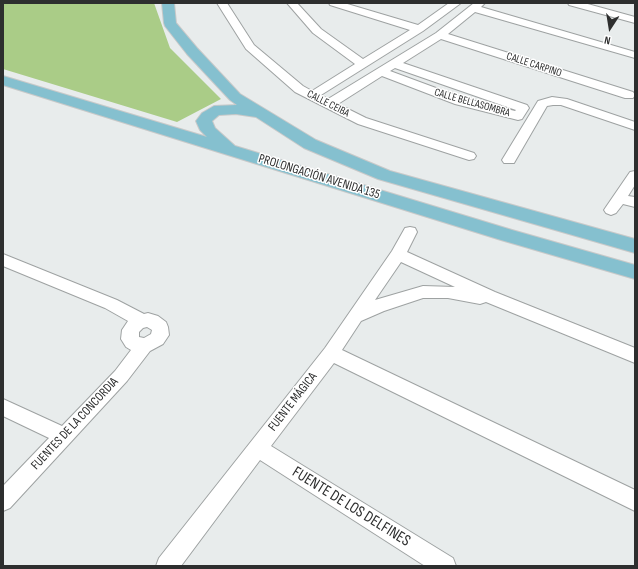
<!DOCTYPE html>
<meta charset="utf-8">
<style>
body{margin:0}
#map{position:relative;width:638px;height:569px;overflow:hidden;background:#e8ecec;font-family:"Sofia Sans Condensed",sans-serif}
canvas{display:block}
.frame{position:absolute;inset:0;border:4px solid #2d2e2e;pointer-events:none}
.north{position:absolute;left:590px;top:8px;width:40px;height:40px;-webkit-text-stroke:3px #fff;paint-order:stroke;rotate:192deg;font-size:11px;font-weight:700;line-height:16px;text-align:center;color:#2d2e2e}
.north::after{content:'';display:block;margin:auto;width:14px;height:18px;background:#2d2e2e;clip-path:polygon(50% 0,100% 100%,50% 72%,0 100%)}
</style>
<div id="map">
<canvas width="638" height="569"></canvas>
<div class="frame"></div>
<div class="north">N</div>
</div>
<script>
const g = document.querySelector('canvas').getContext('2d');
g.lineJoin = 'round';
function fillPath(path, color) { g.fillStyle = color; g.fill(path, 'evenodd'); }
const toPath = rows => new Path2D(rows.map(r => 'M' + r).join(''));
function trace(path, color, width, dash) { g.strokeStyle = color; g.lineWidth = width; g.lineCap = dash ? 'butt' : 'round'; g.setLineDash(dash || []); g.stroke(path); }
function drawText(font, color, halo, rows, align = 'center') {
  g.font = font + ' "Sofia Sans Condensed",sans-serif'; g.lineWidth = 3; g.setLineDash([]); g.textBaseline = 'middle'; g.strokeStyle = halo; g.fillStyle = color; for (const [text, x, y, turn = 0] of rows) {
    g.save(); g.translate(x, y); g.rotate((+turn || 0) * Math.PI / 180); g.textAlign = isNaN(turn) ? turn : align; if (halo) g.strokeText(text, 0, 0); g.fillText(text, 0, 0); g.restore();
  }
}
fillPath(toPath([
 [3,3,154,3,170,48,221,99,177,122,3,69]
]), '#aacc87');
const minor = toPath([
 [217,3,227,3,254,45,303,86,312,91,355,64,313,33,287,3,297,3,321,29,363,59,410,30,330,5,329,3,344,3,418,25,449,3,461,3,423,31,321,95,328,99,436,33,474,3,485,3,481,7,635,52,635,58,475,12,448,34,633,92,635,95,633,98,625,98,441,39,403,63,527,105,529,108,522,119,518,120,455,104,382,76,338,104,366,118,474,153,476,156,474,159,469,160,358,124,295,92,246,49,217,3],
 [395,68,516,110,515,111,463,98,390,71,395,68],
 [568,3,584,3,635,17,635,23,569,5,568,3],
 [552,97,567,99,635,122,635,130,561,105,553,105,547,106,514,163,504,163,502,160,538,101,552,97],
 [635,171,635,185,628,196,635,197,635,207,623,204,616,213,611,215,606,213,604,210,606,207,630,172,635,171],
 [410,227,415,228,417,232,407,252,495,292,635,348,635,363,486,302,480,304,448,298,423,298,384,311,361,321,342,350,635,490,635,511,334,363,271,446,453,558,456,566,425,566,260,460,181,566,156,566,159,558,325,348,392,251,405,228,410,227],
 [401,262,455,287,423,286,375,300,401,262],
 [3,254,117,300,144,314,148,313,158,316,166,322,168,327,169,335,163,344,150,351,127,381,10,508,3,511,3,486,49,438,3,416,3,399,62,426,115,371,131,350,126,347,121,339,122,330,128,321,105,308,3,266,3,254],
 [147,327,152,330,151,334,144,338,139,337,139,332,143,328,147,327]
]);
const major = toPath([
 [162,3,174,3,176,23,197,48,240,94,316,140,390,171,635,239,635,253,378,179,304,148,256,117,236,114,219,115,212,121,215,128,235,146,512,230,635,265,635,279,501,240,3,85,3,76,207,137,200,130,196,121,202,113,214,106,237,105,230,100,187,54,165,26,164,23,162,3]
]);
trace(minor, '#9ea2a2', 2);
trace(major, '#c8c9c9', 2);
fillPath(minor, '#fff');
fillPath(major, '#85c0cf');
drawText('11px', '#2d2e2e', '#fff', [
 ["CALLE CARPINO",534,65,18],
 ["CALLE BELLASOMBRA",472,103,16],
 ["CALLE CEIBA",328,104,27]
]);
drawText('13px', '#2d2e2e', '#fff', [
 ["PROLONGACIÓN AVENIDA 135",319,177,17],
 ["FUENTE MÁGICA",293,402,-52],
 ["FUENTES DE LA CONCORDIA",75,424,-47]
]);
drawText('16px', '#2d2e2e', '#fff', [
 ["FUENTE DE LOS DELFINES",351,507,32]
]);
</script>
